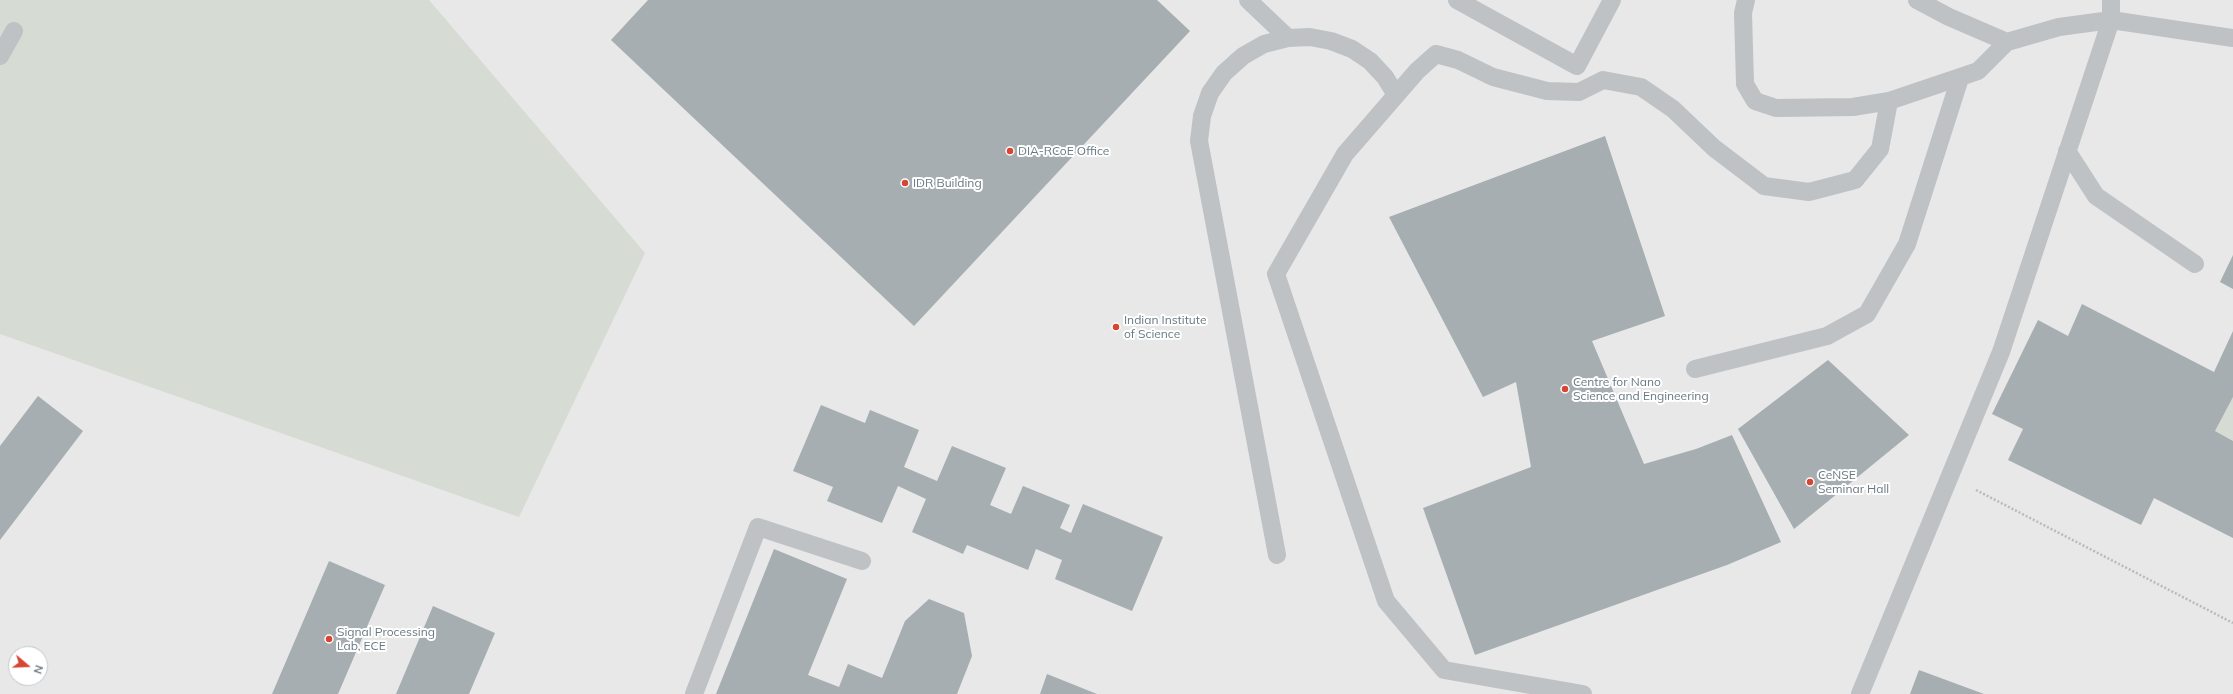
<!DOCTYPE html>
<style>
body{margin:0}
#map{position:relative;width:2233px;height:694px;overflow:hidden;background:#f6f6f3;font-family:Mulish,sans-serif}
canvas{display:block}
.north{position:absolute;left:8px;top:646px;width:40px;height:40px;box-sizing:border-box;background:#fff;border:1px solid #c3c9cd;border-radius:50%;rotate:109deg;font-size:11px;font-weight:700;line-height:16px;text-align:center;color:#687982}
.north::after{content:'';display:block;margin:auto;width:14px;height:18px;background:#d54734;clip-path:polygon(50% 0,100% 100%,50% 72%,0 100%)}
</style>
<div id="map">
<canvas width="2233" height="694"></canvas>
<div class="north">N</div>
</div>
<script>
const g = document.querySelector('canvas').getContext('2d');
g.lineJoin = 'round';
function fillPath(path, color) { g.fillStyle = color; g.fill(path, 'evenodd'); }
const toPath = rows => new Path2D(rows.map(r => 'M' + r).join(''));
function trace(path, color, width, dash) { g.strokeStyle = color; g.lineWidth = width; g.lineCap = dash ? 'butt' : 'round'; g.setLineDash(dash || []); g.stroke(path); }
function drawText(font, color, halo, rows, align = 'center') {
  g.font = font + ' Mulish,sans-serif'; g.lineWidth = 4; g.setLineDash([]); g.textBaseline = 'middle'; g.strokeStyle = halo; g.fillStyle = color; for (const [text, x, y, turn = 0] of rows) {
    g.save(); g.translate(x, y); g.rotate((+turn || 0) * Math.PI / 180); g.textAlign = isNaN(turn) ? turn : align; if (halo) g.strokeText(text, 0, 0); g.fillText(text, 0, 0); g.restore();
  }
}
fillPath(toPath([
 [0,0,2233,0,2233,694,0,694],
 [16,654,40,654,40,678,16,678]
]), '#e7e8e7');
fillPath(toPath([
 [0,0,429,0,645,253,519,517,0,334],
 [2233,397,2233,441,2215,431]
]), '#d6dbd3');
fillPath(toPath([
 [648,0,1157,0,1190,31,914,326,611,40],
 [1605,136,1665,316,1592,341,1644,464,1696,449,1732,435,1781,542,1727,565,1475,655,1423,508,1531,467,1516,382,1483,397,1389,217],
 [2233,255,2233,289,2220,282],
 [2082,304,2214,372,2233,331,2233,397,2215,431,2233,441,2233,538,2154,498,2141,525,2008,460,2023,429,1992,414,2038,320,2068,336],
 [1828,360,1909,435,1794,529,1738,429],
 [38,396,83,431,0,540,0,446],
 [821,405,865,423,870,410,919,430,904,467,937,481,952,446,1006,468,990,505,1011,514,1023,486,1070,505,1060,528,1071,533,1083,504,1163,537,1132,611,1055,579,1062,560,1036,549,1028,570,967,545,963,554,912,532,926,499,898,486,882,523,827,501,833,487,793,471],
 [774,549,847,579,808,675,839,687,848,664,882,678,905,621,929,599,964,613,972,656,957,694,716,694],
 [329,561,385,585,338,694,272,694],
 [433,606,495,633,469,694,396,694],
 [1919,670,1984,694,1910,694],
 [1047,674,1097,694,1040,694]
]), '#a6aeb2');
trace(toPath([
 [1976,490,2233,623]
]), '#b8bbbd', 2.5, [2, 2]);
trace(toPath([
 [1248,0,1288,38],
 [1457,0,1577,66,1612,0],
 [1746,0,1743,13,1745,84,1755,101,1776,108,1853,107,1889,101,1978,71,2007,42],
 [1917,0,1949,17,2007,42,2059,27,2111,20,2233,38],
 [0,56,14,31],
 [2067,151,2096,196,2195,264],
 [1695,369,1827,336,1867,314,1907,244,1960,78],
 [1277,555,1199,141,1202,116,1210,93,1224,73,1243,56,1264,44,1288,38,1310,37,1331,41,1352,49,1370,61,1385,77,1396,95],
 [694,694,758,527,862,561],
 [1583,694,1444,670,1386,601,1276,274,1345,154,1417,71,1436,54,1458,60,1493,77,1547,91,1579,92,1603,80,1641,87,1673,109,1714,148,1764,186,1809,192,1855,180,1880,149,1889,101],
 [1860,694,2001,352,2111,20,2111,0]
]), '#bec2c5', 18);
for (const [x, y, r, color] of [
 [1010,151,4,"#d54734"],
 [905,183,4,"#d54734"],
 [1116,327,4,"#d54734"],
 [1565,389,4,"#d54734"],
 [1810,482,4,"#d54734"],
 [329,639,4,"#d54734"]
]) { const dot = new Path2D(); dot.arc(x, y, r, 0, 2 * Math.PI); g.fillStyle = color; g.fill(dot); trace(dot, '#fff', 1.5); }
drawText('12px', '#687982', '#fff', [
 ["DIA-RCoE Office",1018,151],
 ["IDR Building",913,183],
 ["Indian Institute",1124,320],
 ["of Science",1124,334],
 ["Centre for Nano",1573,382],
 ["Science and Engineering",1573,396],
 ["CeNSE",1818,475],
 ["Seminar Hall",1818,489],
 ["Signal Processing",337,632],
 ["Lab, ECE",337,646]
], 'left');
</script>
